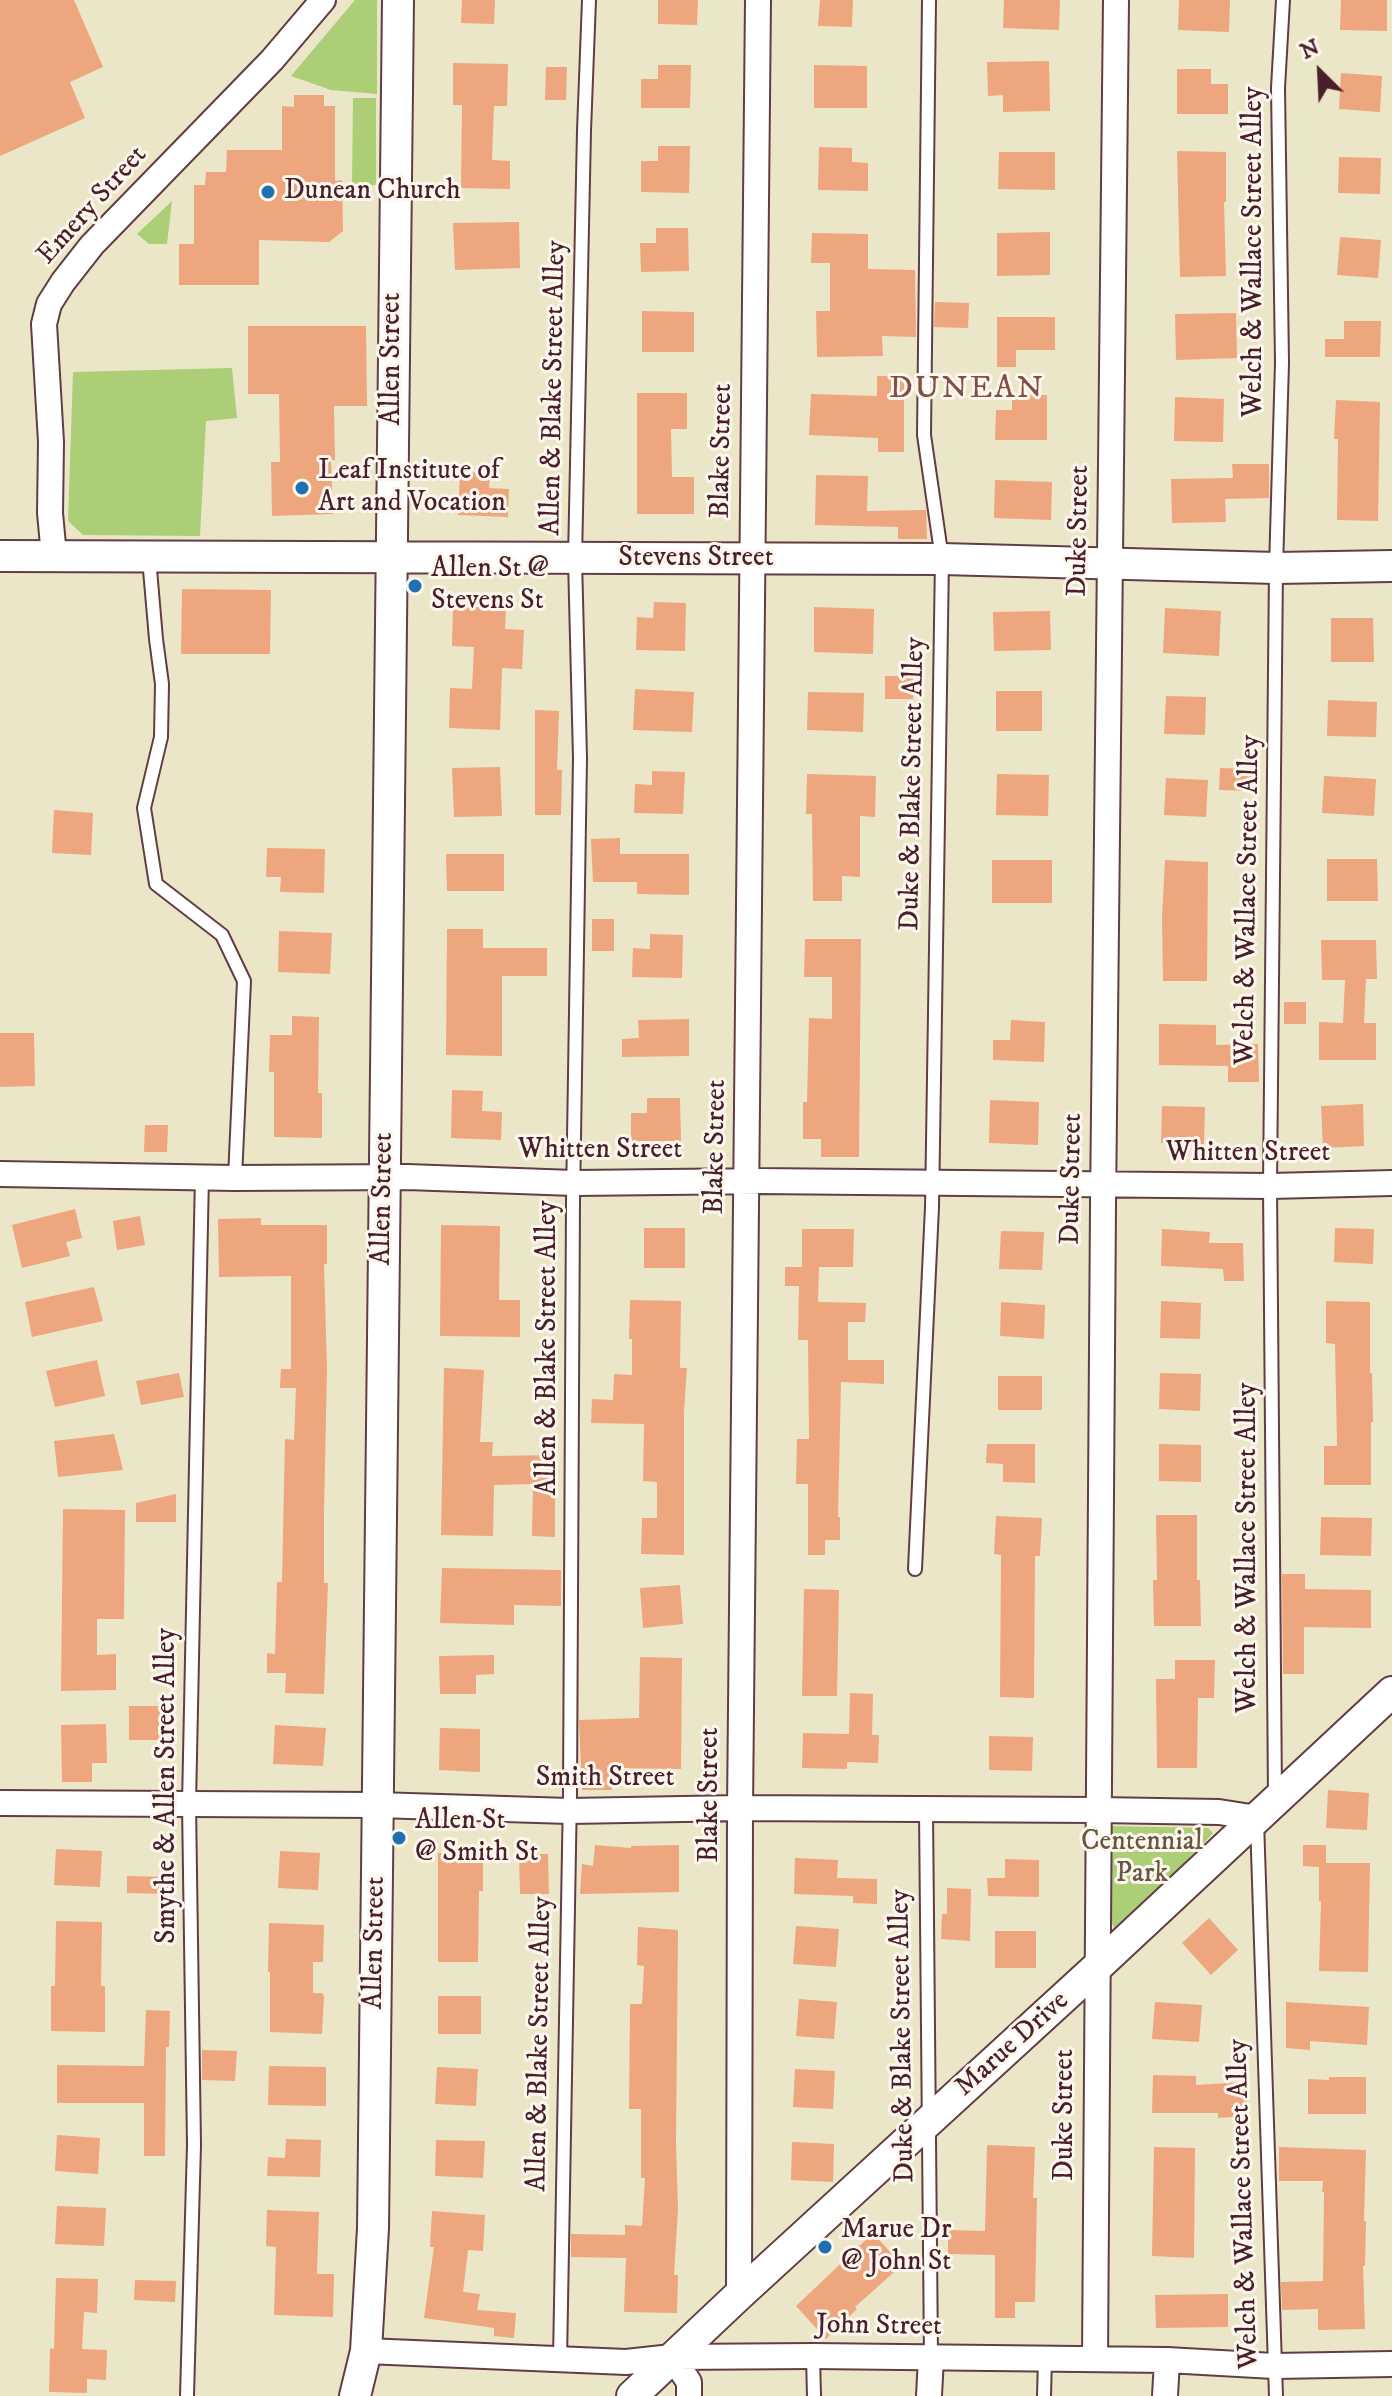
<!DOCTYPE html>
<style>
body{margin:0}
#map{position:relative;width:1392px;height:2396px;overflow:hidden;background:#ece6c9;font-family:"IM FELL DW Pica",serif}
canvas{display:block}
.north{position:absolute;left:1280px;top:32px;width:80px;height:80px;-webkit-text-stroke:6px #fbf7ec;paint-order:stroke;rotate:336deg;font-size:22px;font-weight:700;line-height:32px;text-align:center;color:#4a1f2b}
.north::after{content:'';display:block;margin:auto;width:28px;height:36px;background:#4a1f2b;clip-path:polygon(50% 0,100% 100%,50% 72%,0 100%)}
</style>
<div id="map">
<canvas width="1392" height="2396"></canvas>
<div class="north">N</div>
</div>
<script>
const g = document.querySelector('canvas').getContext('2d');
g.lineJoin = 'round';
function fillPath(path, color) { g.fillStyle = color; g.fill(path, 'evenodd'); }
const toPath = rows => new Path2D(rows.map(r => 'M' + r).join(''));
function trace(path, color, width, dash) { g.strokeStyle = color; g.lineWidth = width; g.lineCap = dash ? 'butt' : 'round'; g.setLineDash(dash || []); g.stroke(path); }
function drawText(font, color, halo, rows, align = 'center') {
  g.font = font + ' "IM FELL DW Pica",serif'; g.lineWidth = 6; g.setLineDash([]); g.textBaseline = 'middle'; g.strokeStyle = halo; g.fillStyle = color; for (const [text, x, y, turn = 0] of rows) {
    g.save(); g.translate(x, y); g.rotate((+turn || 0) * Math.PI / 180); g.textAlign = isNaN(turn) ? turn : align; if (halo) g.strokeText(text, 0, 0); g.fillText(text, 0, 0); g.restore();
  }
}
fillPath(toPath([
 [355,0,377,0,377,94,331,90,291,76],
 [353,98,376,98,376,185,352,186],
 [172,201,167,244,149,244,137,234],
 [232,368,237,418,206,421,200,536,83,535,68,521,73,372],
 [1109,1826,1208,1828,1213,1833,1133,1918,1114,1928,1109,1916]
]), '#abce77');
fillPath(toPath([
 [0,0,74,0,103,67,70,82,85,118,0,156],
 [462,0,495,0,494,24,461,23],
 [658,0,698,0,697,25,658,24],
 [820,0,853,0,852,27,818,26],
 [1004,0,1060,0,1059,30,1003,28],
 [1179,0,1230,0,1229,32,1178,30],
 [1341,0,1387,0,1387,31,1340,30],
 [1049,61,1050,111,1003,112,1003,95,988,96,987,62],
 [453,63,508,64,507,106,494,106,492,160,510,161,510,189,461,188,462,105,453,105],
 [658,65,691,65,690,108,641,108,641,79,658,79],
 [814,65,867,66,867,108,814,108],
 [546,67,567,67,566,100,545,100],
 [1177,69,1211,69,1211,84,1228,84,1228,114,1177,114],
 [1341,73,1382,76,1380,112,1339,109],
 [294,95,324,95,324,106,335,106,335,181,342,180,343,231,329,242,259,240,259,285,179,285,179,244,194,244,194,185,205,185,206,172,226,172,227,150,282,150,282,106,294,107],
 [658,146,690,146,689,193,641,192,641,161,658,161],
 [819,147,852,148,852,162,868,163,868,191,818,190],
 [1177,151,1226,152,1226,202,1224,202,1226,276,1180,277],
 [999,152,1055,152,1055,190,998,189],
 [1339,157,1381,158,1380,194,1338,193],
 [519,222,520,268,455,270,453,223],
 [656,228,688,228,689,271,641,272,640,243,656,243],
 [1050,232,1050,275,997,276,997,233],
 [812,233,868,234,868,269,915,270,916,337,882,336,883,356,817,357,816,311,830,311,830,263,811,263],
 [1340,237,1381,240,1378,278,1337,275],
 [935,302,969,303,968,328,934,327],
 [642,311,694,312,694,352,642,352],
 [1236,313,1237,358,1176,360,1175,314],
 [997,317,1055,317,1055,350,1016,350,1016,367,997,367],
 [1344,321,1381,321,1380,357,1325,357,1325,339,1344,339],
 [248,326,366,326,367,406,334,406,335,460,331,460,333,514,272,516,271,462,280,462,279,394,248,394],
 [877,376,904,376,904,452,878,452,878,438,809,435,811,394,877,396],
 [637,393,687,393,687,429,671,429,672,477,694,477,694,514,637,514],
 [1012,395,1047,395,1047,440,995,440,996,410,1012,410],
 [1175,397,1224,399,1223,442,1174,441],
 [1336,400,1380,402,1378,521,1337,520,1338,439,1334,439],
 [1232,464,1269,464,1269,498,1225,499,1226,522,1172,523,1171,479,1233,478],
 [460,472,490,473,489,488,509,489,508,517,458,515],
 [816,475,868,476,867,511,926,510,927,539,898,539,898,527,815,525],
 [995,480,1052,482,1051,520,994,518],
 [182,589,271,590,270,654,181,654],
 [654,602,686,603,685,651,636,650,637,617,653,618],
 [453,606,506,608,505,629,524,630,522,669,502,668,500,730,449,728,450,688,472,689,474,647,452,646],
 [814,607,874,609,873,654,814,652],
 [1165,608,1221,611,1219,656,1163,653],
 [1050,611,1051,650,994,651,993,612],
 [1331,618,1373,618,1374,662,1331,662],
 [885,676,913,676,913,699,885,699],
 [635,689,694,692,692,732,633,730],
 [996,691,1042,691,1042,731,996,731],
 [808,692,864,693,863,732,807,730],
 [1166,696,1206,697,1205,735,1164,734],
 [1328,700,1377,702,1376,737,1327,736],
 [535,710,559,711,557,770,562,770,561,815,535,815],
 [500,767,502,816,454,817,452,768],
 [1220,768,1255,769,1255,791,1219,790],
 [652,771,685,772,683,814,634,813,635,784,652,785],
 [807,774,876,776,875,817,860,816,860,877,842,876,842,901,813,901,812,814,806,814],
 [997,774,1049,775,1048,816,996,815],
 [1324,776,1376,779,1374,816,1322,813],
 [1166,778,1208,780,1206,817,1164,815],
 [54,810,93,813,91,855,52,853],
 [620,838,620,854,689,854,689,895,637,894,637,882,593,882,591,839],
 [267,848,325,849,324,893,280,892,281,877,266,877],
 [446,854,504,854,504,891,447,891],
 [1327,859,1377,859,1378,901,1327,901],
 [992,860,1052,860,1052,903,992,903],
 [1165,860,1208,862,1207,981,1163,981,1162,917],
 [592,919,614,919,614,951,592,951],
 [447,929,483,929,483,948,547,948,547,976,502,976,502,1056,446,1055],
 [279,931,332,933,330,974,278,972],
 [650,934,683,935,682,978,632,977,633,948,650,949],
 [805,939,861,939,859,1157,821,1157,821,1139,803,1139,803,1102,807,1102,809,1018,832,1019,832,977,804,977],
 [1321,940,1376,940,1377,979,1366,979,1364,1023,1376,1023,1376,1060,1319,1060,1319,1022,1343,1023,1345,980,1322,980],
 [1284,1002,1306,1002,1306,1024,1284,1024],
 [292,1016,319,1017,318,1093,322,1093,322,1138,274,1137,274,1072,269,1072,270,1035,292,1035],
 [689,1019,689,1056,622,1057,622,1039,639,1038,638,1020],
 [1011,1020,1045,1022,1044,1062,993,1060,993,1040,1010,1040],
 [1159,1024,1216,1025,1216,1045,1258,1044,1259,1082,1228,1082,1228,1066,1159,1065],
 [0,1033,34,1033,35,1086,0,1087],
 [452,1090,483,1091,482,1111,502,1112,501,1140,451,1138],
 [647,1098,680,1098,681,1141,631,1141,631,1113,647,1113],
 [990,1100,1039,1102,1038,1145,989,1143],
 [1363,1104,1364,1146,1323,1148,1321,1106],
 [1162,1106,1205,1107,1204,1145,1161,1143],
 [145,1125,168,1125,167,1152,144,1152],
 [75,1209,82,1238,66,1242,70,1256,22,1268,12,1225],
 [140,1216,145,1245,117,1250,113,1221],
 [261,1218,261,1225,327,1225,327,1264,324,1264,327,1369,324,1512,324,1583,328,1583,324,1694,285,1693,286,1673,267,1673,267,1653,275,1654,277,1582,282,1582,285,1439,294,1440,296,1388,280,1388,281,1369,291,1369,291,1276,219,1277,218,1219],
 [441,1225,500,1226,499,1300,520,1300,520,1337,440,1336],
 [644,1228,685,1228,685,1268,644,1268],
 [1335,1228,1374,1229,1373,1264,1334,1262],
 [802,1229,854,1229,853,1267,819,1267,818,1302,866,1303,865,1322,848,1322,848,1360,884,1360,884,1384,841,1382,838,1517,840,1517,840,1540,825,1540,825,1555,808,1555,808,1484,796,1484,797,1439,809,1439,808,1340,798,1340,799,1286,785,1286,785,1267,802,1267],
 [1162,1229,1210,1232,1209,1243,1243,1243,1244,1281,1224,1281,1223,1269,1161,1266],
 [1001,1231,1044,1232,1042,1270,999,1269],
 [94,1287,103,1321,32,1337,25,1302],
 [630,1300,681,1301,680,1368,687,1368,684,1412,684,1555,641,1554,642,1518,657,1518,657,1482,643,1481,644,1424,591,1423,592,1399,613,1400,614,1374,632,1375,632,1339,629,1339],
 [1161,1301,1201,1303,1200,1339,1160,1338],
 [1326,1301,1370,1302,1370,1373,1372,1373,1373,1422,1371,1422,1371,1485,1324,1485,1324,1446,1337,1446,1335,1344,1326,1343],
 [1001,1302,1045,1305,1044,1339,1000,1336],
 [97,1360,105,1396,55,1407,46,1371],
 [444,1368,484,1370,480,1442,493,1442,492,1456,555,1455,555,1537,532,1536,533,1484,494,1485,493,1536,441,1535],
 [179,1373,184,1397,141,1405,136,1381],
 [1160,1373,1201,1374,1200,1411,1159,1409],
 [998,1376,1042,1376,1042,1410,998,1410],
 [114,1434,123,1470,58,1477,54,1441],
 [987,1444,1035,1444,1035,1483,1003,1482,1003,1464,986,1463],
 [1159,1444,1201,1445,1201,1482,1159,1481],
 [176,1494,176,1522,136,1522,136,1503],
 [63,1509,125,1510,124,1619,97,1619,97,1655,116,1654,116,1690,61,1691],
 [1156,1515,1197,1515,1197,1580,1200,1580,1201,1626,1154,1626,1153,1580,1157,1580],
 [996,1516,1042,1518,1040,1556,1035,1556,1034,1698,1000,1697,1001,1555,994,1554],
 [1321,1517,1372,1518,1371,1556,1320,1555],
 [442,1568,561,1570,561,1606,514,1605,514,1625,440,1623],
 [1282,1574,1305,1574,1305,1589,1371,1590,1371,1628,1304,1627,1304,1674,1283,1674],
 [680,1585,683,1624,643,1628,640,1588],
 [804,1589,839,1590,837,1696,802,1696],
 [494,1655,494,1674,476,1675,476,1694,440,1694,439,1656],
 [640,1657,682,1658,681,1769,611,1768,612,1790,582,1790,579,1720,639,1718],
 [1175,1660,1215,1660,1214,1698,1198,1698,1197,1768,1157,1768,1156,1679,1175,1679],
 [850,1693,873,1694,872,1735,879,1735,878,1763,847,1762,847,1769,802,1768,803,1733,849,1734],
 [129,1706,162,1706,162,1740,129,1740],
 [106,1724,107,1763,92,1763,92,1782,62,1782,61,1725],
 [275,1725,326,1728,323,1766,273,1764],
 [440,1728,480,1729,480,1772,439,1770],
 [989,1736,1033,1737,1032,1771,989,1770],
 [1328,1790,1369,1793,1367,1830,1326,1828],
 [595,1845,631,1848,631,1846,679,1845,679,1892,580,1894,582,1864,593,1866],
 [1303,1845,1326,1845,1326,1863,1370,1863,1368,1972,1319,1971,1321,1901,1319,1901,1319,1867,1303,1866],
 [56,1849,102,1851,100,1887,54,1885],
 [280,1851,320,1853,318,1890,278,1888],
 [438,1853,483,1853,483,1891,479,1891,478,1962,438,1962],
 [519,1854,548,1854,549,1894,520,1894],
 [795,1858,838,1860,837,1878,877,1879,877,1904,853,1903,853,1896,794,1894],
 [1005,1859,1039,1860,1039,1897,988,1896,987,1878,1005,1878],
 [127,1876,170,1877,170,1894,127,1893],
 [947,1888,971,1889,970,1941,941,1939,942,1914,947,1914],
 [1209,1918,1238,1950,1211,1975,1182,1943],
 [56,1921,102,1922,101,1986,105,1986,105,2032,51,2031,51,1986,55,1986],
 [269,1923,324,1925,323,1962,313,1962,313,1993,322,1993,324,1996,322,2034,270,2032,270,1972,268,1972],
 [796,1926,839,1929,836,1967,793,1964],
 [638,1927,678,1930,676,2142,678,2209,674,2275,678,2275,677,2313,624,2312,626,2258,571,2257,571,2234,625,2235,625,2225,642,2226,645,2178,641,2178,641,2109,629,2109,630,2004,642,2004,644,1966,637,1965],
 [995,1931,1036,1931,1036,1968,995,1968],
 [438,1996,481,1996,481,2034,438,2034],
 [799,1999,837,2002,834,2039,796,2036],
 [1155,2002,1202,2005,1199,2042,1152,2039],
 [1286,2002,1369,2007,1367,2045,1310,2041,1310,2050,1286,2048],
 [146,2010,170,2011,169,2047,166,2047,165,2156,144,2156,144,2103,57,2103,57,2065,144,2066],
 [202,2050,237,2051,235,2081,202,2080],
 [269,2066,326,2067,326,2106,268,2105],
 [437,2067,478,2069,476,2106,435,2104],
 [795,2069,835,2071,833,2109,793,2107],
 [1153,2075,1196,2076,1196,2085,1246,2082,1248,2116,1218,2118,1218,2113,1152,2113],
 [1329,2077,1366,2077,1366,2114,1308,2114,1308,2079,1329,2080],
 [57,2135,100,2138,98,2174,55,2171],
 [286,2139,321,2140,320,2177,267,2176,268,2157,285,2158],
 [436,2140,485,2141,483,2178,435,2176],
 [792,2142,834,2144,833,2182,791,2180],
 [987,2145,1035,2147,1033,2198,1037,2198,1035,2302,1015,2302,1015,2318,995,2318,995,2255,948,2254,948,2230,985,2231],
 [1154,2147,1195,2148,1194,2258,1152,2256],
 [1279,2147,1366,2150,1364,2221,1366,2221,1365,2266,1363,2266,1365,2329,1318,2330,1318,2309,1282,2310,1281,2282,1323,2281,1324,2192,1322,2192,1323,2181,1279,2181],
 [57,2206,106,2208,104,2246,55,2244],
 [267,2210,319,2212,317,2274,334,2274,333,2317,274,2315,276,2247,266,2246],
 [432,2211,485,2215,483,2251,468,2250,463,2292,480,2294,477,2310,516,2313,514,2338,494,2336,494,2328,424,2318,434,2247,430,2247],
 [873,2233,902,2265,855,2307,857,2309,826,2339,796,2306],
 [56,2278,98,2279,97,2313,84,2312,82,2349,107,2350,106,2380,87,2379,87,2393,49,2392,50,2348,54,2349],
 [135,2280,176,2281,175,2302,134,2300],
 [1228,2294,1228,2327,1156,2328,1155,2295]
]), '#eda67e');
const service = toPath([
 [149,558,156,639,162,684,161,737,144,808,156,884,222,935,244,981,235,1178],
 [915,1569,932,1207,942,559,924,435,929,0],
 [1275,1796,1270,1186,1276,568,1282,363,1278,88,1283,0],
 [926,1809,931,2357],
 [1257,1821,1276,2396],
 [813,2356,814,2396],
 [560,2360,570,1793,573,1201,580,758,575,559,584,131,589,0],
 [187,2396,194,2145,189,1804,202,1175],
 [1044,2396,1045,2359]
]);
const minor = toPath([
 [54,556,50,513,51,442,44,324,49,304,63,282,92,245,272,60,323,0],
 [0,1174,235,1178,407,1177,574,1183,759,1181,1270,1186,1392,1183],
 [0,1803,377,1805,569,1811,740,1808,1098,1810,1219,1812,1257,1818],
 [739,2295,740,1808,758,0],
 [366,2351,626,2362,672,2357,813,2356,1167,2360,1274,2366,1392,2364],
 [672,2357,689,2382,689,2396],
 [1095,2359,1103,1205,1116,0],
 [929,2396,931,2357],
 [1165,2396,1167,2360]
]);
const tertiary = toPath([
 [0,556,942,559,1276,568,1392,566],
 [355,2396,366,2351,373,2228,398,0],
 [632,2396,739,2295,1096,1968,1392,1692]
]);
trace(service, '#623d43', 16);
trace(minor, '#623d43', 28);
trace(tertiary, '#623d43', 34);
trace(service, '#fff', 12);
trace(minor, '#fff', 24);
trace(tertiary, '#fff', 30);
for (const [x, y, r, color] of [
 [268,192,8,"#1f6fb2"],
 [302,488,8,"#1f6fb2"],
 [415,586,8,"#1f6fb2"],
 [399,1838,8,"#1f6fb2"],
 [825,2247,8,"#1f6fb2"]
]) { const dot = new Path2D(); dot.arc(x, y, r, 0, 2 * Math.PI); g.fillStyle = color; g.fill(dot); trace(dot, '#fbf7ec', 3); }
drawText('28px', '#4a1f2b', '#fbf7ec', [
 ["Dunean Church",284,192],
 ["Leaf Institute of",318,472],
 ["Art and Vocation",318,504],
 ["Allen St @",431,570],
 ["Stevens St",431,602],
 ["Allen St",415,1822],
 ["@ Smith St",415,1854],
 ["Marue Dr",841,2231],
 ["@ John St",841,2263]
], 'left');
drawText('28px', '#4a1f2b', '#fbf7ec', [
 ["Emery Street",93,206,-48],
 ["Welch & Wallace Street Alley",1255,252,-90],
 ["Allen Street",393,359,-90],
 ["Allen & Blake Street Alley",555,388,-89],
 ["Blake Street",723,451,-89],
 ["Duke Street",1080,531,-89],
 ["Stevens Street",696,559],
 ["Duke & Blake Street Alley",914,784,-89],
 ["Welch & Wallace Street Alley",1249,900,-89],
 ["Blake Street",717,1147,-89],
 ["Whitten Street",600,1151],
 ["Whitten Street",1248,1154],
 ["Duke Street",1073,1179,-89],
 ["Allen Street",384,1199,-89],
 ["Allen & Blake Street Alley",549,1348,-90],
 ["Welch & Wallace Street Alley",1249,1548,-90],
 ["Smith Street",605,1779],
 ["Smythe & Allen Street Alley",168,1786,-90],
 ["Blake Street",711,1795,-90],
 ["Allen Street",376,1943,-89],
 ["Duke & Blake Street Alley",904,2036,-91],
 ["Allen & Blake Street Alley",541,2044,-89],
 ["Marue Drive",1013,2045,-42],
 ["Duke Street",1066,2115,-90],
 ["Welch & Wallace Street Alley",1245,2204,-92],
 ["John Street",879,2327,1]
]);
drawText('28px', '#675442', '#fbf7ec', [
 ["Centennial",1142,1843],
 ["Park",1142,1875]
]);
g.letterSpacing = '2px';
drawText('32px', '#834e48', '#fbf7ec', [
 ["DUNEAN",967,390]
]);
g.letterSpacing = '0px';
</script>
